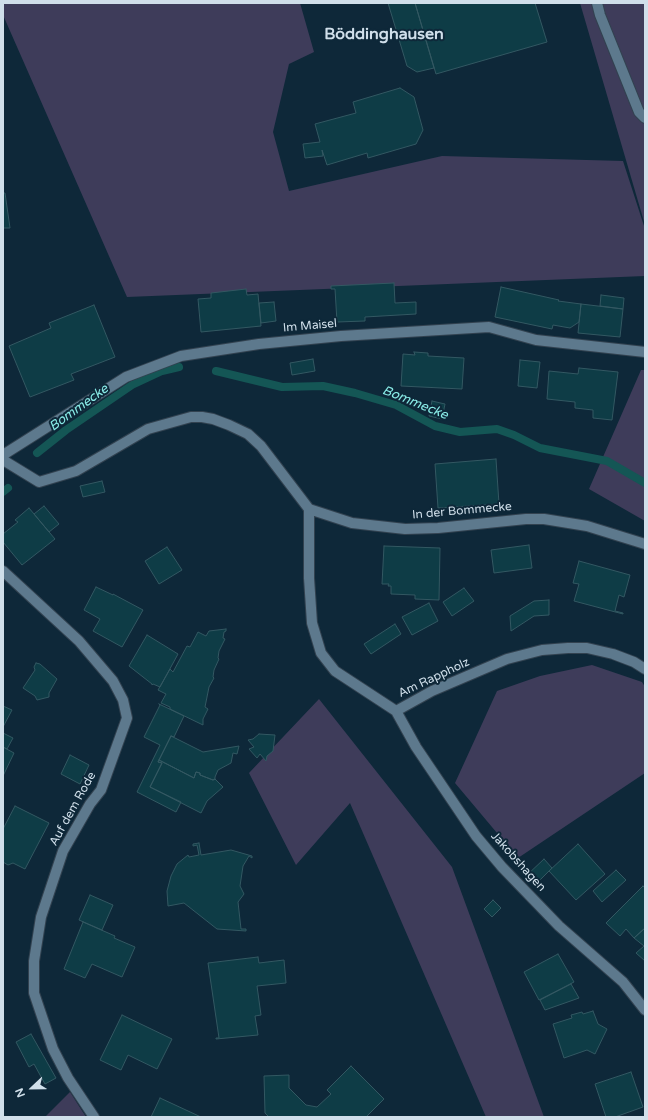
<!DOCTYPE html>
<meta charset="utf-8">
<style>
body{margin:0}
#map{position:relative;width:648px;height:1120px;overflow:hidden;background:#0e2839;font-family:"Varela Round",sans-serif}
canvas{display:block}
.frame{position:absolute;inset:0;border:4px solid #d0dfea;pointer-events:none}
.north{position:absolute;left:12px;top:1068px;width:40px;height:40px;-webkit-text-stroke:3px #0e2839;paint-order:stroke;rotate:248deg;font-size:11px;font-weight:700;line-height:16px;text-align:center;color:#d0dfea}
.north::after{content:'';display:block;margin:auto;width:14px;height:18px;background:#d0dfea;clip-path:polygon(50% 0,100% 100%,50% 72%,0 100%)}
</style>
<div id="map">
<canvas width="648" height="1120"></canvas>
<div class="frame"></div>
<div class="north">N</div>
</div>
<script>
const g = document.querySelector('canvas').getContext('2d');
g.lineJoin = 'round';
function fillPath(path, color) { g.fillStyle = color; g.fill(path, 'evenodd'); }
const toPath = rows => new Path2D(rows.map(r => 'M' + r).join(''));
function trace(path, color, width, dash) { g.strokeStyle = color; g.lineWidth = width; g.lineCap = dash ? 'butt' : 'round'; g.setLineDash(dash || []); g.stroke(path); }
function drawText(font, color, halo, rows, align = 'center') {
  g.font = font + ' "Varela Round",sans-serif'; g.lineWidth = 4; g.setLineDash([]); g.textBaseline = 'middle'; g.strokeStyle = halo; g.fillStyle = color; for (const [text, x, y, turn = 0] of rows) {
    g.save(); g.translate(x, y); g.rotate((+turn || 0) * Math.PI / 180); g.textAlign = isNaN(turn) ? turn : align; if (halo) g.strokeText(text, 0, 0); g.fillText(text, 0, 0); g.restore();
  }
}
fillPath(toPath([
 [3,3,300,3,314,52,289,64,273,132,289,191,442,156,623,161,645,229,645,276,127,297,3,15],
 [580,3,645,3,645,225],
 [641,370,645,370,645,521,589,489],
 [592,665,642,682,645,687,645,773,518,858,455,783,497,691,540,676],
 [319,699,452,867,544,1117,486,1117,350,803,296,865,249,773],
 [70,1092,86,1117,45,1117]
]), '#3e3c5a');
trace(toPath([
 [216,371,282,387,323,386,355,393,396,405,435,426,460,432,497,429,514,435,540,448,607,461,645,483],
 [37,453,66,430,132,385,162,371,179,367],
 [3,492,8,488]
]), '#145655', 8);
const building = toPath([
 [388,3,415,3,434,68,417,72,407,66,388,3],
 [415,3,535,3,547,42,436,74,415,3],
 [400,88,414,97,423,130,416,144,368,158,367,153,327,165,322,150,323,156,305,158,303,144,320,142,315,124,356,113,353,102,400,88],
 [3,193,5,193,10,228,3,228,3,193],
 [394,283,395,303,416,302,416,314,365,317,365,321,337,322,335,289,331,289,331,286,394,283],
 [501,287,559,300,558,301,581,304,579,322,570,328,553,325,552,329,495,317,501,287],
 [246,289,247,295,258,294,261,326,201,332,198,299,211,298,211,293,246,289],
 [601,295,624,298,623,309,600,306,601,295],
 [274,302,276,321,261,323,259,303,274,302],
 [581,304,623,309,620,337,578,333,581,304],
 [94,305,115,357,71,374,74,380,30,397,9,346,51,328,49,323,94,305],
 [414,352,428,353,428,356,464,358,462,389,401,386,403,354,415,355,414,352],
 [313,359,315,371,292,375,290,363,313,359],
 [520,360,540,362,537,388,518,386,520,360],
 [579,368,618,372,612,420,593,418,593,410,575,408,575,402,547,399,549,371,578,374,579,368],
 [432,401,445,404,442,419,429,416,432,401],
 [496,459,499,504,438,508,435,464,496,459],
 [102,481,105,492,83,497,80,486,102,481],
 [44,506,59,524,49,532,34,514,44,506],
 [29,508,55,539,22,565,3,542,3,534,18,522,15,520,29,508],
 [529,545,532,568,494,573,491,550,529,545],
 [384,546,440,548,439,600,415,599,415,595,391,594,391,586,388,586,389,584,382,584,384,546],
 [167,547,182,570,159,584,145,561,167,547],
 [579,561,630,575,624,597,619,595,615,611,623,613,623,614,574,601,579,584,573,583,579,561],
 [96,587,113,595,113,594,143,610,122,647,93,631,100,619,84,610,96,587],
 [464,588,474,601,452,616,443,602,464,588],
 [549,600,549,615,534,616,511,631,510,616,534,601,549,600],
 [429,603,438,621,412,635,402,617,429,603],
 [395,624,401,634,371,654,364,644,395,624],
 [226,629,226,631,224,632,223,638,225,639,219,651,218,658,219,659,214,670,213,677,214,678,209,687,205,707,208,709,203,719,203,725,170,709,170,707,161,703,166,694,158,690,170,669,173,672,187,646,190,647,198,632,206,636,209,631,226,629],
 [147,635,178,654,160,687,153,684,152,685,152,684,129,666,147,635],
 [36,663,40,664,57,679,49,693,49,697,37,700,35,696,23,688,35,670,34,667,36,663],
 [159,704,184,716,174,737,171,736,158,762,162,763,150,787,181,802,176,812,137,792,160,745,144,737,160,705,159,704],
 [3,706,12,710,3,727,3,706],
 [3,733,13,738,7,749,3,747,3,733],
 [259,734,275,735,273,751,267,756,266,761,260,754,257,758,249,749,254,747,248,740,253,739,259,734],
 [171,736,203,752,239,746,237,754,233,753,231,763,218,770,215,777,215,779,213,780,200,775,200,773,196,772,194,778,159,760,171,736],
 [3,747,14,753,3,776,3,747],
 [70,755,89,765,80,784,61,774,70,755],
 [159,760,194,778,196,772,200,773,200,775,213,780,215,779,223,787,207,801,201,813,150,787,162,763,158,762,159,760],
 [15,806,49,823,25,869,13,863,8,865,3,862,3,829,15,806],
 [199,843,201,855,231,850,252,856,252,858,249,856,243,866,240,886,244,894,238,902,241,929,246,929,246,931,217,929,184,903,168,906,167,891,171,876,177,864,188,855,189,857,199,855,197,845,193,846,193,844,199,843],
 [578,844,605,874,576,900,549,871,578,844],
 [544,859,552,868,535,885,526,876,544,859],
 [616,870,626,880,602,902,593,891,616,870],
 [643,886,645,888,645,928,634,938,626,929,620,936,606,923,643,886],
 [90,895,113,905,102,930,79,920,90,895],
 [493,900,501,908,492,917,484,909,493,900],
 [83,922,115,936,114,938,135,947,122,977,92,964,85,978,64,969,83,922],
 [645,928,645,961,636,953,644,946,634,938,645,928],
 [558,954,574,982,539,1000,524,972,558,954],
 [258,957,259,963,284,960,286,983,257,986,261,1015,255,1016,258,1035,216,1039,216,1038,219,1038,208,963,258,957],
 [571,984,579,998,545,1010,540,1000,571,984],
 [593,1011,598,1024,607,1029,595,1054,587,1050,564,1058,553,1024,572,1018,571,1015,582,1012,583,1014,593,1011],
 [122,1015,172,1039,157,1069,128,1055,121,1070,100,1060,122,1015],
 [31,1034,56,1078,45,1084,34,1064,29,1067,16,1042,31,1034],
 [351,1066,384,1099,366,1117,269,1117,265,1113,264,1076,289,1075,289,1088,306,1105,317,1107,331,1094,327,1090,351,1066],
 [631,1072,643,1107,615,1117,606,1117,595,1084,631,1072],
 [160,1098,201,1117,151,1117,160,1098]
]);
fillPath(building, '#0e3c46');
trace(building, '#335862', 1);
const minor = toPath([
 [597,3,600,15,639,112,645,118],
 [3,455,126,377,181,356,259,344,341,336,489,327,536,340,645,352],
 [3,460,39,482,76,471,148,429,191,417,202,417,213,419,229,425,248,434,261,446,309,509,352,523,405,529,438,528,526,519,544,519,587,526,645,544],
 [309,509,309,578,312,623,321,653,335,671,396,711,416,747,476,836,502,867,559,926,623,982,645,1010],
 [3,571,79,641,113,681,123,700,127,718,101,790,90,804,63,851,41,917,34,961,34,993,53,1049,68,1078,94,1117],
 [396,711,432,691,507,659,542,650,568,648,587,648,613,654,634,662,645,669]
]);
trace(minor, '#324250', 12);
trace(minor, '#5d798d', 10);
drawText('12px', '#d0dfea', '#0e2839', [
 ["Im Maisel",310,326,-5],
 ["In der Bommecke",462,511,-5],
 ["Am Rappholz",434,678,-25],
 ["Auf dem Rode",73,809,-61],
 ["Jakobshagen",518,862,48]
]);
drawText('italic 13px', '#8aece8', '#0e2839', [
 ["Bommecke",415,403,22],
 ["Bommecke",79,408,-36]
]);
drawText('bold 16px', '#d0dfea', '#0e2839', [
 ["Böddinghausen",384,35]
]);
</script>
